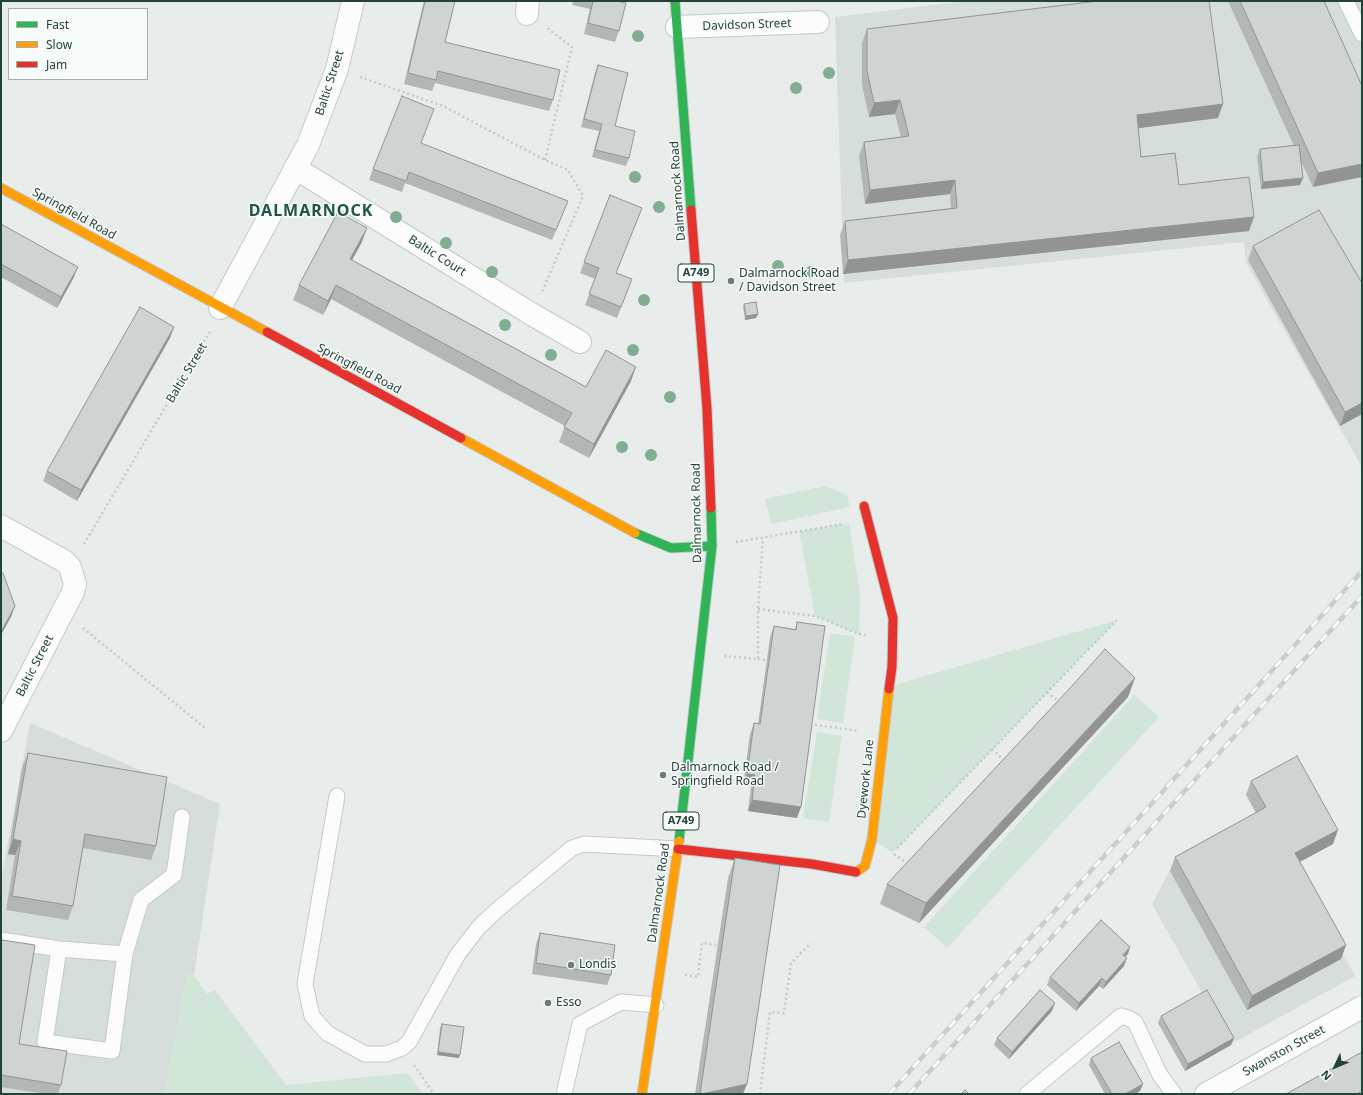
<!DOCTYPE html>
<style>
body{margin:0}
#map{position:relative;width:1363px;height:1095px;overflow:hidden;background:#e8edeb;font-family:"Noto Sans",sans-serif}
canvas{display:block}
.frame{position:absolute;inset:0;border:2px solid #24423a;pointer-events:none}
.legend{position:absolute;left:8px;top:8px;width:140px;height:72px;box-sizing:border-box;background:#f7fbf9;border:1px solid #a3b1ad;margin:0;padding:5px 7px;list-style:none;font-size:12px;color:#24423a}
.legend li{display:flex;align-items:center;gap:8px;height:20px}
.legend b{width:20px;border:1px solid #a3b1ad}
.north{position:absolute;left:1315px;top:1047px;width:40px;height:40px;-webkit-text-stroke:3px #f7fbf9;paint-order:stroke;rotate:226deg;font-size:11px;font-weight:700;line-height:16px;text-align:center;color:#24423a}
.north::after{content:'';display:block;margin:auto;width:14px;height:18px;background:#24423a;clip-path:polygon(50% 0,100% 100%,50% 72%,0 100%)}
</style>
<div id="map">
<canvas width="1363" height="1095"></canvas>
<div class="frame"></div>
<ul class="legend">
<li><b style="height:5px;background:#30b455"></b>Fast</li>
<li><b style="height:5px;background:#ff9f0a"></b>Slow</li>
<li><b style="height:5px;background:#e5322d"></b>Jam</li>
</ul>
<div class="north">N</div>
</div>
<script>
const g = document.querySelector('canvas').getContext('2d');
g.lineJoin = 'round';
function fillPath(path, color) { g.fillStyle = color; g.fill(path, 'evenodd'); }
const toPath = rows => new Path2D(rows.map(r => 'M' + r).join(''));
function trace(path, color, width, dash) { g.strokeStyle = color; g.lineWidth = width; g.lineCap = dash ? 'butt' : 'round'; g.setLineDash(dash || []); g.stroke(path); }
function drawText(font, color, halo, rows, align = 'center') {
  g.font = font + ' "Noto Sans",sans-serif'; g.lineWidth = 3; g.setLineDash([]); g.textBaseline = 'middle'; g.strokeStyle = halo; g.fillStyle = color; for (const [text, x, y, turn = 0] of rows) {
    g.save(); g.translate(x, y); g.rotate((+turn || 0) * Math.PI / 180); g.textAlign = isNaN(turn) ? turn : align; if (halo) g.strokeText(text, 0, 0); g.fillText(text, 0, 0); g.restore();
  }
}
fillPath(toPath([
 [967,1,1362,1,1362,467,1246,263,1244,242,844,283,835,17],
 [30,723,220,804,176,1094,1,1094,1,880],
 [1265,810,1355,976,1231,1044,1152,904,1171,868]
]), '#d6dedb');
fillPath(toPath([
 [825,486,847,495,850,507,771,524,765,499],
 [849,523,860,593,859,634,815,616,799,531],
 [1117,620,893,853,872,839,891,686],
 [830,633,855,637,843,723,817,719],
 [1134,695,1159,717,947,948,924,927],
 [817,732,842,736,829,822,803,818],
 [187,972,192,972,207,994,215,990,286,1085,408,1073,423,1094,164,1094]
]), '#d1e6d8');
const lane = toPath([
 [1346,1,1362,34],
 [337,796,305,984,312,1016,327,1033,365,1054,386,1054,402,1048,409,1042,458,954,479,927,497,910,572,848,584,844,678,849],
 [1,940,59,949,125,954],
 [59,949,45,1042,112,1051,125,954,141,900,174,875,182,817],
 [564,1094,580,1024,621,1002,656,1005],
 [1027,1094,1121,1016,1128,1018,1135,1022,1160,1075,1174,1094]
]);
const street = toPath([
 [527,14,528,1],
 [677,27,818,22],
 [295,168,533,315,580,342],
 [220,308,308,145,337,69,353,1],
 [1,526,64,561,70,567,75,584,73,592,1,731],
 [1206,1094,1362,1007]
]);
const fast = toPath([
 [675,1,691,210],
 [635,533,671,548,712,546],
 [679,841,712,546,711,508]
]);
const slow = toPath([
 [1,188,267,332],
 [461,438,635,533],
 [856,872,865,866,872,839,889,689],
 [642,1094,679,841]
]);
const jam = toPath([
 [691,210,707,409,711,508],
 [267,332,461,438],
 [864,506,893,618,892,667,889,689],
 [678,849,812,864,856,872]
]);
trace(lane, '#c5cac8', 17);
trace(street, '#c5cac8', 24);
trace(fast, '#c3cbc8', 11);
trace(slow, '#c3cbc8', 11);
trace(jam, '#c3cbc8', 11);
trace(toPath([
 [360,77,443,106,545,160,568,170,583,196,542,292],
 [545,160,572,47,547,28],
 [736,542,844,524],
 [84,544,211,330],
 [758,609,815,616,859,634,867,635],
 [83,628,205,728],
 [724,656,758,659,758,609,763,538],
 [758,659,767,660],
 [1047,692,1059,702],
 [810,724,859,731],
 [992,749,1005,761],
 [897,848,1117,620],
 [894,854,909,865],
 [685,975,698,977,702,943,717,945],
 [414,1065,434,1094],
 [760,1094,770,1012,784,1013,791,963,811,943]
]), '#c3ccca', 2.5, [2, 3]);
trace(lane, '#fcfcfc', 15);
trace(street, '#fcfcfc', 22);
trace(fast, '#30b455', 9);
trace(slow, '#ff9f0a', 9);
trace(jam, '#e5322d', 9);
const rail = toPath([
 [889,1094,1362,571],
 [909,1094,1362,596]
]);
trace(rail, '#c9cdcc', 4.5);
trace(rail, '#f7fbf9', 3, [9]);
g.fillStyle = '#81ae93';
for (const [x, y] of [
 [638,36],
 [829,73],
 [796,88],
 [635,177],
 [659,207],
 [396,217],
 [446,243],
 [778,266],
 [492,272],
 [811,272],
 [644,300],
 [505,325],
 [633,350],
 [551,355],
 [670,397],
 [622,447],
 [651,455]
]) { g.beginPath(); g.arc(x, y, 6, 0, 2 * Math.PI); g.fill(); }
fillPath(toPath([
 [424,1,455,1,445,42,553,100,549,111,435,83,432,91,404,84],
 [573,1,617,1,619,31,615,42,584,34,590,9,572,5],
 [1228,1,1324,1,1362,86,1313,187,1301,161,1300,185,1261,189,1257,157,1260,149,1294,146],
 [867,29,1218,118,1138,128,1141,157,1179,185,1249,231,843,274,840,235,845,221,951,208,950,194,865,204,859,156,864,142,901,137,895,114,869,117,862,85,862,43],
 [598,65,615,126,629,158,626,166,592,157,599,131,581,127,595,73],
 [421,143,568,201,552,240,405,183,402,192,369,180,373,169],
 [610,195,617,273,628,290,617,318,585,305,595,279,580,273],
 [1,224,74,277,57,308,1,277],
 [362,242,352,260,586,387,631,381,589,458,559,442,565,426,331,299,323,315,293,300,299,285],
 [1253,246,1362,283,1362,414,1340,426,1248,260],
 [744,304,758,314,756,318,745,320,743,307],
 [174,327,170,338,77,501,43,481,47,471],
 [797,622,797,818,748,811,751,786,743,785,750,734,754,723,758,724,770,637,774,626,795,629],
 [1128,697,919,923,880,904,887,884],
 [28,753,156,846,151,860,83,848,73,906,68,920,6,910,15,855,8,854,22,767],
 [1251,781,1333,844,1300,862,1346,945,1341,959,1247,1010,1170,871,1175,857,1256,813,1246,795],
 [735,858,743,1094,695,1094,728,878],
 [540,933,611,975,607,985,532,974,536,944],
 [2,940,19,1044,61,1085,58,1094,46,1094,1,1087,1,942],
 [1128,954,1125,957,1124,966,1103,989,1099,986,1076,1011,1047,985,1050,977],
 [1052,1011,1009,1059,994,1045,997,1038],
 [1161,1016,1234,1038,1231,1045,1185,1071,1158,1023],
 [442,1024,459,1058,437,1055,440,1028],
 [1091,1058,1143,1084,1140,1091,1135,1094,1105,1094,1089,1065]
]), '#b2b6b5');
fillPath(toPath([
 [900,100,895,114,869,117,874,103],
 [1223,104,1218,118,1132,129,1137,115],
 [1362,164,1362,177,1313,187,1318,173],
 [1303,178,1300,185,1261,189,1263,182],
 [955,180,950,194,865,204,870,190],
 [1254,217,1249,231,843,274,848,260],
 [367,228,362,242,345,273,350,259],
 [78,267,74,277,57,308,61,297],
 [336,285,331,299,323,315,328,301],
 [758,314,756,318,745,320,746,316],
 [174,327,170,338,77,501,81,490],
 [636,367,631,381,589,458,594,444],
 [1362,403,1362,414,1340,426,1345,412],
 [15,606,11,617,1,635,1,632],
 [1135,678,1128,697,919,923,926,903],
 [747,774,755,775,751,786,743,785],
 [752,800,801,807,797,818,748,811],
 [1338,830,1333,844,1290,867,1295,853],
 [13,839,21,841,15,855,8,854],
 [1346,945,1341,959,1247,1010,1252,996],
 [1130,947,1128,954,1120,962,1123,955],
 [1127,958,1124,966,1103,989,1106,982],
 [1102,978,1099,986,1076,1011,1079,1003],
 [1055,1003,1052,1011,1009,1059,1012,1052],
 [1234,1038,1231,1045,1185,1071,1188,1064],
 [438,1052,460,1055,459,1058,437,1055],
 [747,1084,743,1094,702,1094],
 [1143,1084,1140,1091,1135,1094,1125,1094]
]), '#919493');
const building = toPath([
 [425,1,455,1,445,42,560,70,553,100,438,71,436,80,408,73,425,1],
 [593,1,617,1,626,3,619,31,588,23,593,1],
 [1098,1,1209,1,1223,104,1137,115,1141,157,1175,153,1179,185,1249,177,1254,217,848,260,845,221,957,208,955,180,870,190,864,142,909,136,900,100,874,103,867,71,867,29,1098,1],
 [1240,1,1324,1,1362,86,1362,164,1318,173,1240,1],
 [598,65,628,73,615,126,635,131,629,158,595,150,602,124,584,119,598,65],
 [402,96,434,109,421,143,568,201,556,230,409,172,406,181,373,169,402,96],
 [1299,145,1303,178,1263,182,1260,149,1299,145],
 [610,195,642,208,616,273,632,279,621,307,589,294,599,268,584,262,610,195],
 [1319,210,1362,283,1362,403,1345,412,1253,246,1319,210],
 [338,212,367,228,350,259,586,387,606,350,636,367,594,444,564,427,572,413,336,285,328,301,299,285,338,212],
 [1,224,78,267,61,297,1,264,1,224],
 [756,302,758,314,746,316,744,304,756,302],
 [140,307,174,327,81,490,47,471,140,307],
 [1,572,3,573,15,606,1,632,1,572],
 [797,622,825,626,801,807,752,800,755,775,747,774,754,723,760,724,774,626,796,630,797,622],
 [1105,649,1135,678,926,903,887,884,1071,687,1105,649],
 [28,753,167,777,156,846,85,834,73,906,12,896,21,841,13,839,28,753],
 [1297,756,1338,830,1295,853,1346,945,1252,996,1175,857,1266,807,1251,781,1297,756],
 [735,858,780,865,747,1084,702,1094,700,1094,735,858],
 [1101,920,1130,947,1123,955,1127,958,1106,982,1102,978,1079,1003,1050,977,1101,920],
 [540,933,615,945,611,975,536,963,540,933],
 [2,940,35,945,19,1044,67,1051,61,1085,1,1075,1,945,2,940],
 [1040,990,1055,1003,1012,1052,997,1038,1040,990],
 [1207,990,1234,1038,1188,1064,1161,1016,1207,990],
 [442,1024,464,1027,460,1055,438,1052,442,1024],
 [1119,1042,1143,1084,1125,1094,1112,1094,1091,1058,1119,1042],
 [1362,1052,1362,1091,1357,1094,1286,1094,1362,1052],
 [965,1090,969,1094,961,1094,965,1090]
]);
fillPath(building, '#cfd4d2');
trace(building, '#919493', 1);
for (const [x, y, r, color] of [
 [731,281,4,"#697e78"],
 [663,775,4,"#697e78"],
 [571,965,4,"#697e78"],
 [548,1003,4,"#697e78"]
]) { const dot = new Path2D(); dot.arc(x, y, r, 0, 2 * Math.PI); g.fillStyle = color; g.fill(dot); trace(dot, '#f7fbf9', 1.5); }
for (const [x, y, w] of [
 [696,273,36],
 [681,821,36]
]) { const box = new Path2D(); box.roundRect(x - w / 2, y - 9, w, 18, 3); g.fillStyle = '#f7fbf9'; g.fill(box); trace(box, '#24423a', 1); }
drawText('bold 11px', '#24423a', null, [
 ["A749",696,273],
 ["A749",681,821]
]);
drawText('12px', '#24423a', '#f7fbf9', [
 ["Davidson Street",747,25,-2],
 ["Baltic Street",330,83,-72],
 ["Dalmarnock Road",678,191,-94],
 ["Springfield Road",74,214,29],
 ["Baltic Court",437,256,32],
 ["Springfield Road",359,369,28],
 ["Baltic Street",187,373,-59],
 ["Dalmarnock Road",697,513,-91],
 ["Baltic Street",35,666,-63],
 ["Dyework Lane",866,779,-84],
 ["Dalmarnock Road",659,893,-82],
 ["Swanston Street",1284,1051,-29]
]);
drawText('12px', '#24423a', '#f7fbf9', [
 ["Dalmarnock Road",739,274],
 ["/ Davidson Street",739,288],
 ["Dalmarnock Road /",671,768],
 ["Springfield Road",671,782],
 ["Londis",579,965],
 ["Esso",556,1003]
], 'left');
g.letterSpacing = '1px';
drawText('bold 16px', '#1f5548', '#f7fbf9', [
 ["DALMARNOCK",311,211]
]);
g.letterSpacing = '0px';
</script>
